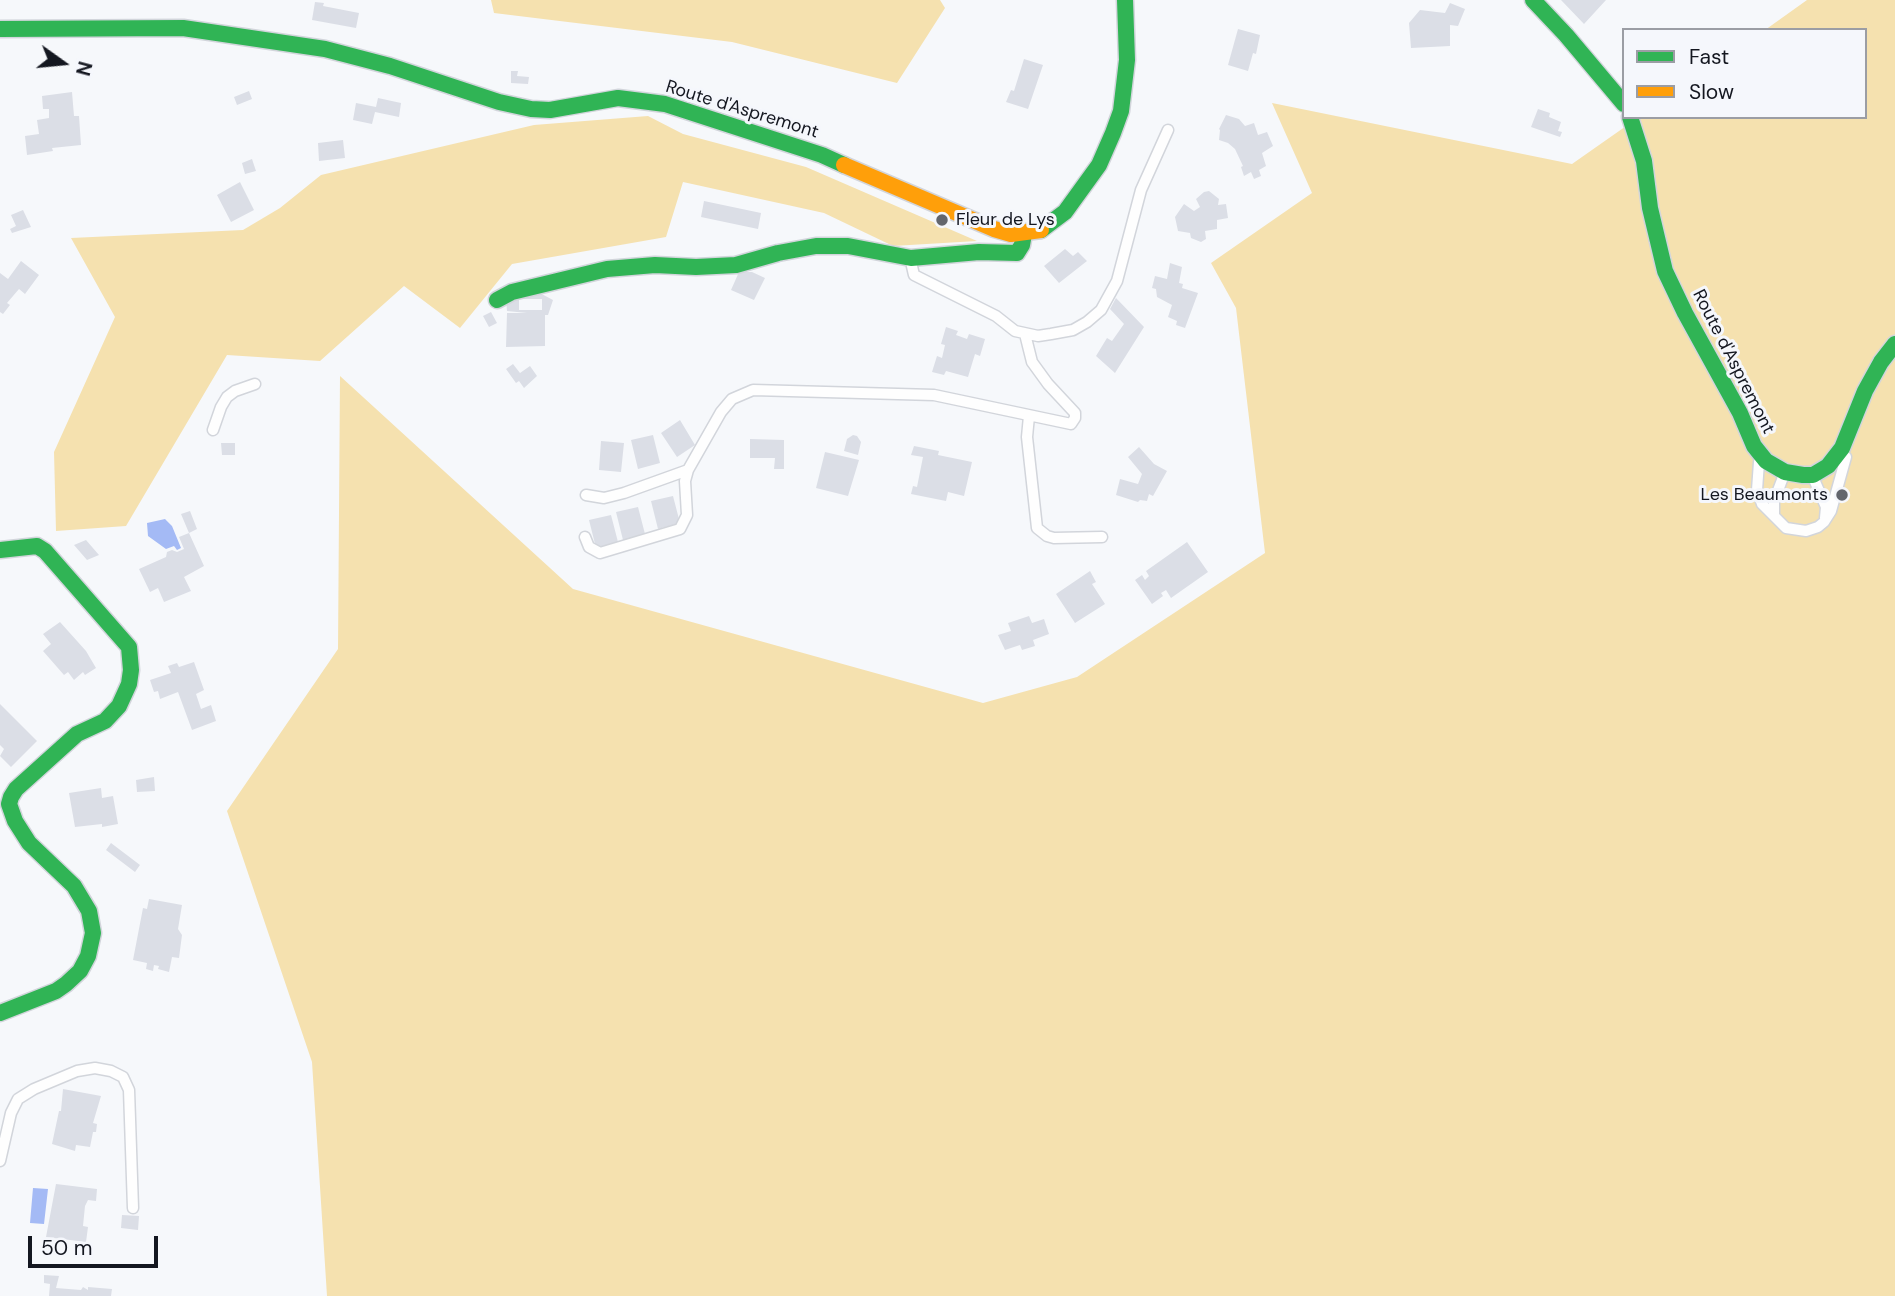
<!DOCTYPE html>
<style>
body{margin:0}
#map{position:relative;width:1895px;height:1296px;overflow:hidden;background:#f6f8fb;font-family:"DM Sans",sans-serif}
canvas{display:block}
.legend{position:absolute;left:1622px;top:28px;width:245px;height:91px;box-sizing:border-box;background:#f5f7fc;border:2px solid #9b9da4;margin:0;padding:9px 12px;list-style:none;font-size:21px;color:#141720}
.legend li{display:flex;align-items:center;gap:14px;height:35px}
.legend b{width:35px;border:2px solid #9b9da4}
.north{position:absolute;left:28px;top:28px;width:70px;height:70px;-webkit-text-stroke:5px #f5f7fc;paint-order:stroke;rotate:105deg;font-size:19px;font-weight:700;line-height:28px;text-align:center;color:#141720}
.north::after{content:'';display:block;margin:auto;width:24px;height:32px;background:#141720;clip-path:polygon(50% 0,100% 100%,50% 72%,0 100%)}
.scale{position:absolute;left:28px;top:1236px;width:130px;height:32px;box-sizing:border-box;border:4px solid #141720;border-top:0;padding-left:9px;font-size:21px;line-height:24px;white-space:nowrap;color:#141720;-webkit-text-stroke:5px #f5f7fc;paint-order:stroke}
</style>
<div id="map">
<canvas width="1895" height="1296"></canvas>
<ul class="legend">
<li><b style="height:9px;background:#30b455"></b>Fast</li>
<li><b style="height:9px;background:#ff9f0a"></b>Slow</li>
</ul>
<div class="north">N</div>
<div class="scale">50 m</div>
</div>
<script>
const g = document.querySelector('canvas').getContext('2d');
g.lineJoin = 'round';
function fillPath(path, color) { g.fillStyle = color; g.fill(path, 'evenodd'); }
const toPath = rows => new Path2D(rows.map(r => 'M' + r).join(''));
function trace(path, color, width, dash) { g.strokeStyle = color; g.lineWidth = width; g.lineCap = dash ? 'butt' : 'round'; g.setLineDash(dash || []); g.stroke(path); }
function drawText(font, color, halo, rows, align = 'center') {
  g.font = font + ' "DM Sans",sans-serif'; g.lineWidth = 6; g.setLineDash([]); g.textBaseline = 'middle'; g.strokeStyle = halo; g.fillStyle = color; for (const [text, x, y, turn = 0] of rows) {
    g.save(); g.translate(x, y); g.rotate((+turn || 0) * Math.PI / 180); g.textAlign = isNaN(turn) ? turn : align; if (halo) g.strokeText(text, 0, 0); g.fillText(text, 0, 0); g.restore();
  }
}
fillPath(toPath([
 [491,0,940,0,945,8,897,83,732,42,494,13],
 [1807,0,1895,0,1895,1296,327,1296,312,1062,227,811,338,649,340,376,573,589,983,703,1077,677,1265,553,1236,308,1211,263,1312,193,1272,103,1572,164,1639,117,1865,117,1865,30,1765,30],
 [648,116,683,134,806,167,977,241,893,246,824,213,683,182,666,237,512,264,460,328,404,286,320,361,227,355,126,526,56,531,54,452,115,317,71,238,243,230,280,208,321,175,534,125]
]), '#f5e1af');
fillPath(toPath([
 [165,519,172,526,181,548,177,550,174,546,166,549,148,536,147,523],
 [33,1188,48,1189,44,1224,30,1223]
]), '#a4baf5');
fillPath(toPath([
 [1561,0,1606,0,1584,24],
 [315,2,324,3,323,6,359,13,356,28,312,20],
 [1450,3,1465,9,1458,26,1450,25,1450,46,1411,48,1409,23,1420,10,1445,13],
 [1238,29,1260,35,1256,54,1253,53,1248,71,1228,65],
 [1024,59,1043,65,1028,109,1006,102,1011,90,1014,91],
 [511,71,518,71,517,76,529,77,528,84,511,83],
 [249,91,252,99,237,105,234,97],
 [72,92,74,116,79,116,81,145,52,148,53,151,27,155,25,136,39,134,37,120,49,118,49,109,43,109,42,96],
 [378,98,401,103,399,117,375,112,372,124,353,120,356,103,376,107],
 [1538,109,1550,113,1549,117,1561,122,1558,131,1562,132,1560,137,1531,127],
 [1226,115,1239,119,1245,126,1254,123,1258,135,1267,132,1273,146,1262,153,1266,166,1259,170,1261,176,1254,179,1251,172,1244,176,1241,167,1243,166,1235,149,1228,143,1219,140,1220,130,1219,129],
 [343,140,345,158,319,161,318,143],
 [252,159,256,171,245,174,242,163],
 [240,182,254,210,231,222,217,195],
 [1209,191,1219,199,1218,205,1226,204,1228,218,1217,220,1217,229,1205,231,1206,239,1201,242,1191,238,1190,233,1178,231,1175,217,1184,204,1194,211,1200,207,1196,199,1204,192],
 [704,201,761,213,758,229,701,217],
 [23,210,31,227,12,233,10,229,16,226,11,215],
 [1065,249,1073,256,1078,252,1087,261,1059,283,1044,266],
 [21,261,39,275,25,294,19,289,7,303,10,305,3,314,0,312,0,273,8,279],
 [1170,263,1182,267,1179,283,1183,284,1182,288,1198,293,1185,328,1176,325,1177,321,1168,317,1172,305,1157,297,1156,289,1152,288,1155,276,1167,279],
 [739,272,752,272,765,278,754,300,731,290],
 [536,291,553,300,548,315,545,315,545,346,506,347,507,313,527,313,507,311,506,299],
 [519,299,542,299,542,310,519,310],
 [1116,298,1144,327,1115,373,1096,356,1107,338,1112,341,1124,324,1110,309],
 [491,312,497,323,489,327,483,316],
 [946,327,958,331,956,335,967,339,969,334,985,339,980,356,975,354,968,377,946,371,944,375,932,372,937,356,942,358,945,345,941,344],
 [513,364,520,373,530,366,537,376,524,388,519,381,516,383,506,369],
 [680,420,695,445,677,457,661,433],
 [653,435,660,463,638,469,631,440],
 [853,435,857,436,861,442,858,455,844,451,847,439],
 [750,439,784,440,784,469,774,469,775,458,750,458],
 [601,441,624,443,621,472,599,470],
 [221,443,235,443,235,455,222,455],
 [914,446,939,451,938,455,972,462,964,496,948,492,946,501,911,494,913,486,917,487,923,457,911,455],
 [1139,447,1154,464,1167,471,1153,496,1149,494,1147,501,1140,500,1138,502,1116,495,1120,479,1138,484,1142,474,1128,457],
 [825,452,859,460,848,496,816,488],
 [673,496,680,523,658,529,651,501],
 [638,507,645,534,623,540,616,512],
 [190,511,197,529,189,533,181,514],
 [611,515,618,542,596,548,589,520],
 [189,533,204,566,184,577,191,591,164,602,158,588,150,592,139,569,166,557,167,552,172,550,177,552,184,549,179,537],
 [86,540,99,555,87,560,74,545],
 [1187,542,1208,572,1171,598,1166,590,1161,593,1163,596,1152,604,1135,580,1142,575,1145,580,1149,576,1146,571],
 [1090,571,1096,582,1092,584,1105,604,1075,623,1056,594],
 [1029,616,1032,623,1044,619,1049,634,1033,640,1035,646,1022,650,1020,645,1005,650,998,635,1011,631,1008,623],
 [60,622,86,651,96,668,85,675,83,672,74,680,68,672,64,675,43,651,51,644,43,634],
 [194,662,204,690,196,694,201,709,211,705,216,721,192,730,178,692,160,699,158,691,154,692,150,680,171,673,168,666,177,663,179,667],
 [0,704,37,741,11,767,0,756,4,749,0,745],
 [154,777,155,791,137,792,136,780],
 [101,788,102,798,113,796,118,824,102,827,102,824,75,827,69,793],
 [111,843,140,865,135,872,106,850],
 [149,899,182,905,178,929,182,935,179,958,172,957,169,972,158,969,159,966,154,965,153,971,146,969,147,963,133,960,143,908,147,909],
 [63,1089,101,1096,93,1123,97,1124,96,1132,93,1132,90,1147,76,1145,75,1151,52,1144,59,1111,61,1111],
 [56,1184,97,1189,96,1201,88,1200,85,1206,83,1226,88,1227,86,1242,46,1237],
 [122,1215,139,1216,138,1230,121,1228],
 [44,1275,59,1276,56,1288,81,1290,83,1287,88,1290,88,1287,112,1289,111,1296,49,1296,50,1284,44,1283]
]), '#dbdee6');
const lane = toPath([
 [911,262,914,275,996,316,1015,331,1038,336,1051,334,1073,330,1087,322,1101,310,1117,281,1141,190,1168,130],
 [1029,416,1027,437,1037,528,1047,536,1054,538,1102,537],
 [213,430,221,407,227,397,235,391,255,384],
 [1759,462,1757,490,1762,504,1786,528,1806,531,1818,527,1824,522,1831,511,1846,457],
 [1813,477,1826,507,1825,518],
 [586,495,604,498,624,493,688,470,721,412,732,399,753,390,934,395,1071,424,1075,418,1075,413,1048,384,1032,362,1025,334],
 [1774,515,1774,501,1785,472],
 [585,537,589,547,600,553,680,529,687,515,685,481,688,470],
 [0,1161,11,1113,18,1099,34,1089,77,1071,95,1068,111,1071,123,1077,129,1090,133,1208]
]);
const fast = toPath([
 [1533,0,1566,35,1624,104],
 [0,29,183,28,325,49,390,66,499,102,531,109,550,110,618,98,665,104,822,155,844,165],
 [1630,117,1644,161,1650,208,1665,271,1685,313,1740,413,1754,446,1766,461,1785,472,1803,475,1813,475,1828,466,1842,448,1865,391,1881,362,1895,344],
 [1041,230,1065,212,1099,165,1113,133,1121,111,1127,60,1125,0],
 [497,300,512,292,607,269,655,265,696,267,736,265,778,253,816,246,848,246,911,258,979,252,1017,253,1022,245,1024,234],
 [0,550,37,546,45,551,129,647,131,670,129,684,119,706,105,721,77,734,16,789,11,797,9,804,15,821,29,843,74,886,89,911,93,933,88,956,80,971,66,984,56,991,0,1013]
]);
const slow = toPath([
 [844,165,994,229,1011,234,1041,230]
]);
trace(lane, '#d2d5db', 13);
trace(fast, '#d2d5db', 19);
trace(slow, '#d2d5db', 19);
trace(lane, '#fefefe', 10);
trace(fast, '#30b455', 16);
trace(slow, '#ff9f0a', 16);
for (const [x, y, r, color] of [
 [942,220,7,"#63666d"],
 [1842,495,7,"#63666d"]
]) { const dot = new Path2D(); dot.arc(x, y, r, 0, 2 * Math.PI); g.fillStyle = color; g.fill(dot); trace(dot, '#f5f7fc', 2.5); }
drawText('18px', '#141720', '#f5f7fc', [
 ["Route d'Aspremont",742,110,17],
 ["Route d'Aspremont",1733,362,63]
]);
drawText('18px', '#141720', '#f5f7fc', [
 ["Fleur de Lys",956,220],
 ["Les Beaumonts",1828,495,"right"]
], 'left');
</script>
